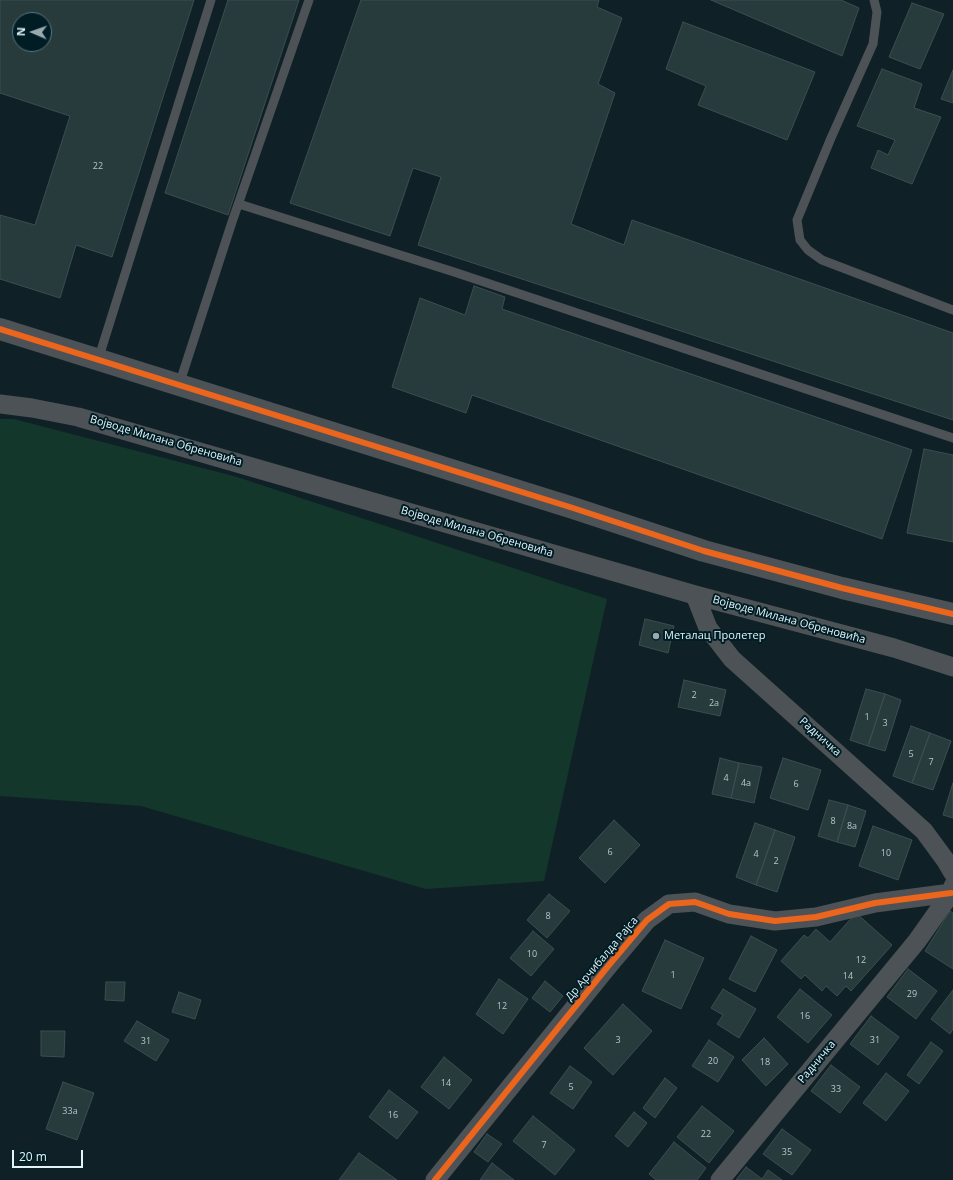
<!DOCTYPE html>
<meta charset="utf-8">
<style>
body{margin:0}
#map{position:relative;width:953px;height:1180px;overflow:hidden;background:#0f2126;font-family:"Open Sans",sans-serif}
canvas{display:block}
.north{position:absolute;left:12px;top:12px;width:40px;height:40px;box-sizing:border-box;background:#001d25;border:1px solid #5a737a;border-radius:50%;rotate:272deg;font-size:11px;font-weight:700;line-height:16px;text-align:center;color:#e2f4fa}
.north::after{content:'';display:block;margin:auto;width:14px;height:18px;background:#98aab0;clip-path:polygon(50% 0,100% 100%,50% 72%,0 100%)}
.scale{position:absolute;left:12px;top:1150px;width:71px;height:18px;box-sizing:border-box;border:2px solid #e2f4fa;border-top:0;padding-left:5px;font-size:12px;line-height:14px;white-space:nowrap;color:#e2f4fa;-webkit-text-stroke:3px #001d25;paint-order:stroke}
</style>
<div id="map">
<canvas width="953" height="1180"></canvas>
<div class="north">N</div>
<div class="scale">20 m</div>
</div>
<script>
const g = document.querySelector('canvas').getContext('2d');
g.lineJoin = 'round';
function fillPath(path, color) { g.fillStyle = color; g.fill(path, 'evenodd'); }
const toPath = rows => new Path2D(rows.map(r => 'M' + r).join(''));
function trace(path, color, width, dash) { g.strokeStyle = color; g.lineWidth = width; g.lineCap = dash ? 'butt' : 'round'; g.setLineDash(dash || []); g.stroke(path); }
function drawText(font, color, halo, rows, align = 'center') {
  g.font = font + ' "Open Sans",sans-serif'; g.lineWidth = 4; g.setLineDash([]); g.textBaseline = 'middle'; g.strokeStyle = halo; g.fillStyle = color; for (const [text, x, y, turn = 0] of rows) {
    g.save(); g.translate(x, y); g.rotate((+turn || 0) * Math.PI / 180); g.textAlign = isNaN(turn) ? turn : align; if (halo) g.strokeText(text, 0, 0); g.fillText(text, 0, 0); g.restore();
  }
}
fillPath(toPath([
 [0,419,14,419,237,477,607,599,544,881,426,889,141,806,0,796]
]), '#14372b');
const building = toPath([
 [0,0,194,0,112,257,76,245,60,298,0,279,0,215,35,225,70,116,0,93,0,0],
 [20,20,44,20,44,44,20,44,20,20],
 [228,0,299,0,228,215,165,193,228,0],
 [361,0,599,0,597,7,622,18,598,84,615,93,571,224,624,245,632,220,953,333,953,420,418,245,441,177,413,168,390,236,290,203,361,0],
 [711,0,841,0,859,8,842,56,711,0],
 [912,3,944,14,920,69,889,57,912,3],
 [683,22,815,72,787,140,698,105,706,86,666,69,683,22],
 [882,69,922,84,914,108,941,117,912,184,871,168,878,150,888,155,895,140,857,126,882,69],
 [953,70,953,103,941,99,953,70],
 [474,286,505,297,502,309,912,450,882,539,472,395,466,413,392,387,420,298,465,315,474,286],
 [924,449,953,455,953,542,907,533,924,449],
 [645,619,674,626,668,653,639,645,645,619],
 [684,680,726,690,720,716,678,707,684,680],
 [866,689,885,694,868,746,850,740,866,689],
 [885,694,901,700,885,751,868,746,885,694],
 [911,726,930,733,912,783,893,776,911,726],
 [930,733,951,741,933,790,912,783,930,733],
 [720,758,739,763,731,798,712,794,720,758],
 [783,758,821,770,808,810,770,798,783,758],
 [739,763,762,767,754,803,731,798,739,763],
 [953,783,953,818,943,815,953,783],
 [829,800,848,805,837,842,818,836,829,800],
 [848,805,866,811,855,847,837,842,848,805],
 [614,820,640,845,605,883,579,858,614,820],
 [755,823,775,830,756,885,736,877,755,823],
 [873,826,912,840,898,880,859,866,873,826],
 [775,830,795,837,777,892,756,885,775,830],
 [549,894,570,911,547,938,527,920,549,894],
 [950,911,953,913,953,969,925,951,950,911],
 [856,913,892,945,851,991,846,986,837,996,826,986,822,991,805,975,801,979,781,961,804,935,808,938,816,929,830,942,856,913],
 [533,931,554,949,531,976,510,958,533,931],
 [751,936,777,950,755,992,729,979,751,936],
 [665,940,704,958,681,1009,642,991,665,940],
 [908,969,937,991,916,1019,887,997,908,969],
 [499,979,528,999,503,1034,476,1014,499,979],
 [545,981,563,996,550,1012,532,998,545,981],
 [106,982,125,982,124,1001,105,1000,106,982],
 [723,989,756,1009,739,1038,717,1024,723,1015,711,1008,723,989],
 [800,989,832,1015,808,1043,777,1017,800,989],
 [953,990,953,1029,950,1034,931,1019,953,990],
 [179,992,201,1000,195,1019,172,1012,179,992],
 [623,1004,652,1031,613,1075,584,1048,623,1004],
 [871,1016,899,1037,878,1065,850,1044,871,1016],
 [137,1021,169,1040,156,1061,124,1041,137,1021],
 [41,1031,65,1031,64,1057,41,1056,41,1031],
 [764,1038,788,1064,766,1086,742,1060,764,1038],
 [709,1040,734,1057,718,1082,692,1066,709,1040],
 [931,1042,943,1051,919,1084,907,1075,931,1042],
 [444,1057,472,1080,449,1109,421,1087,444,1057],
 [831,1065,860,1087,840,1113,811,1091,831,1065],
 [570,1066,592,1082,573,1109,550,1093,570,1066],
 [886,1073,909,1091,886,1121,863,1103,886,1073],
 [665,1078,677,1088,655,1118,643,1108,665,1078],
 [63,1082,94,1093,77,1140,46,1129,63,1082],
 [389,1090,418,1112,397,1139,369,1117,389,1090],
 [702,1106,734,1131,709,1163,677,1137,702,1106],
 [634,1112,647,1123,628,1147,615,1136,634,1112],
 [533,1116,575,1150,555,1175,513,1141,533,1116],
 [782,1129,811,1150,792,1175,763,1154,782,1129],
 [487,1134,502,1144,488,1162,474,1152,487,1134],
 [674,1142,706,1168,697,1180,656,1180,649,1174,674,1142],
 [359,1153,397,1180,339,1180,359,1153],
 [492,1163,514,1180,480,1180,492,1163],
 [746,1167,762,1179,768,1170,782,1180,736,1180,746,1167]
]);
fillPath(building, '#273b3d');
trace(building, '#3e4d4f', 1);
trace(toPath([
 [874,0,877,12,873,44,831,138,797,220,800,240,808,250,822,260,953,310],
 [239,204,454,272,953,438],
 [98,360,211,0],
 [179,385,232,222,309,0]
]), '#4d5256', 9);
trace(toPath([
 [0,404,32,408,78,417,695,595,894,648,953,667],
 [695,595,708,628,732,659,924,831,946,861,953,873],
 [435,1180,609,965,647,920,669,904,695,902,729,914,775,921,816,917,875,903,951,893],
 [720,1180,917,941,951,893,953,886]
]), '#4d5256', 19);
trace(toPath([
 [0,329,573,508,704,551,842,588,953,614]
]), '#4d5256', 22);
trace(toPath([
 [0,329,573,508,704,551,842,588,953,614],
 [435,1180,609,965,647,920,669,904,695,902,729,914,775,921,816,917,875,903,951,893]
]), '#eb651d', 6);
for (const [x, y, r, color] of [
 [656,636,4,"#98aab0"]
]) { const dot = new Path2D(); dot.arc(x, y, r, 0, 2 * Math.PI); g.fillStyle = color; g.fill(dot); trace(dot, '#001d25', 1.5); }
drawText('9px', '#b3c6cb', null, [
 ["22",98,166],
 ["2",694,695],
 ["2a",714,703],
 ["1",867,717],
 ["3",885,723],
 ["5",911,754],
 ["7",931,762],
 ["4",726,778],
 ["4a",746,783],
 ["6",796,784],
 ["8",833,821],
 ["8a",852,826],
 ["6",610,852],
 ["10",886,853],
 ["4",756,854],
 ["2",776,861],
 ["8",548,916],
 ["10",532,954],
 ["12",861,960],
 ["1",673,975],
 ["14",848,976],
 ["29",912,994],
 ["12",502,1006],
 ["16",805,1016],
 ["3",618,1040],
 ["31",875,1040],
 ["31",146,1041],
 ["20",713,1061],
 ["18",765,1062],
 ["14",446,1083],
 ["5",571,1087],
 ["33",836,1089],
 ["33a",70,1111],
 ["16",393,1115],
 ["22",706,1134],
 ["7",544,1145],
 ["35",787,1152]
]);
drawText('11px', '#e2f4fa', '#001d25', [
 ["Војводе Милана Обреновића",166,441,16],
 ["Војводе Милана Обреновића",477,532,16],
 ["Војводе Милана Обреновића",789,620,15],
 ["Радничка",820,737,42],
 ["Др Арчибалда Рајса",602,959,-50],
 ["Радничка",817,1062,-50]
]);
drawText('11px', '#e2f4fa', '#001d25', [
 ["Металац Пролетер",664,636]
], 'left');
</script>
